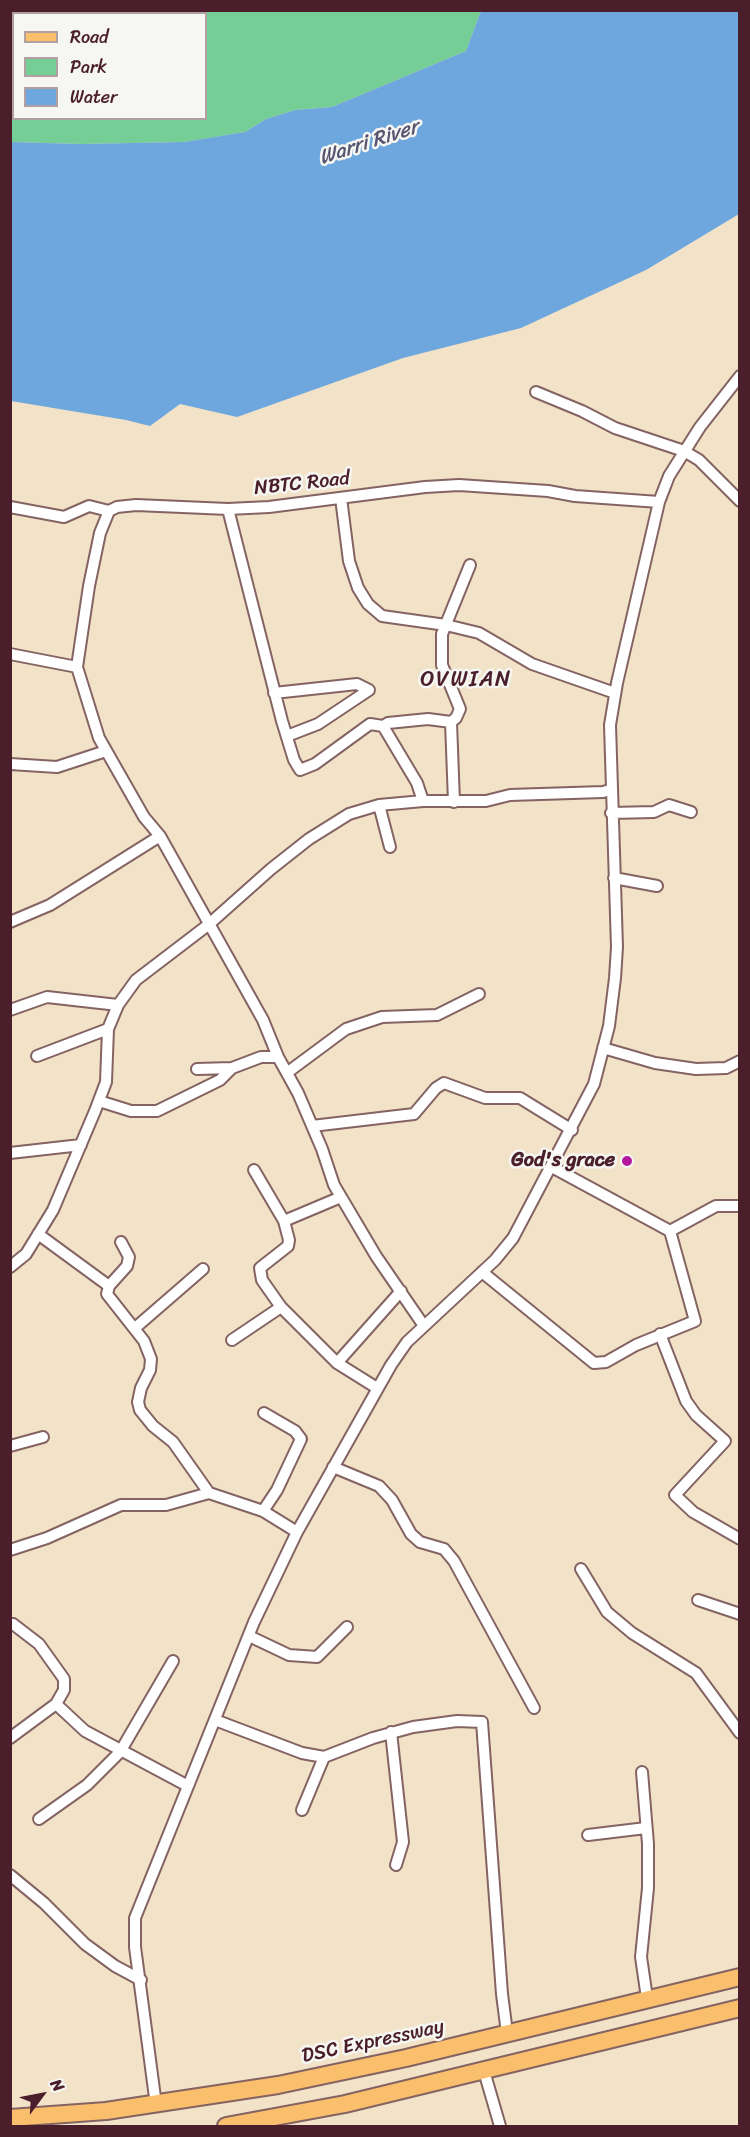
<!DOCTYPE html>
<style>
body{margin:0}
#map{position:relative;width:750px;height:2137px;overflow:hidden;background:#f1e2c8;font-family:Sriracha,sans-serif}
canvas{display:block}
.frame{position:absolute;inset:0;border:12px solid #4a1f2b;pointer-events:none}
.legend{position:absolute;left:12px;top:12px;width:195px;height:108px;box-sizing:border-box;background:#f6f6f2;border:2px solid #b1a0a2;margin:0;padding:8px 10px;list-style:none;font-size:18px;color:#4a1f2b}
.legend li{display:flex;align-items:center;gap:12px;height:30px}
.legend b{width:30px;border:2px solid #b1a0a2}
.north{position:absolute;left:12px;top:2065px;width:60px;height:60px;-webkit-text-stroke:4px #f6f6f2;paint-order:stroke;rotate:58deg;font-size:16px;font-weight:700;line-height:24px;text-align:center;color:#4a1f2b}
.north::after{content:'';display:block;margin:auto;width:21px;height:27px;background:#4a1f2b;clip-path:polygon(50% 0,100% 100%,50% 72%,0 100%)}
</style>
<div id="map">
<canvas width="750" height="2137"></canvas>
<div class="frame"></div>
<ul class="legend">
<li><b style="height:8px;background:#f9bf6d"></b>Road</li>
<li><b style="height:16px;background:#75ce95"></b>Park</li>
<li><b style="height:16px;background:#6da7dd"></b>Water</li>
</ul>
<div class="north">N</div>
</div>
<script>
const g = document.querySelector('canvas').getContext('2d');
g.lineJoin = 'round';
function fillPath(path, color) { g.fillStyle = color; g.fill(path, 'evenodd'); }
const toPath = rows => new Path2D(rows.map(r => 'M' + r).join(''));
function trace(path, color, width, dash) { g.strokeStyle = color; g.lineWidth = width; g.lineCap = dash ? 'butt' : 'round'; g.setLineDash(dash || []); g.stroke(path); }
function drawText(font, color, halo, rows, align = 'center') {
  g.font = font + ' Sriracha,sans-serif'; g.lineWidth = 5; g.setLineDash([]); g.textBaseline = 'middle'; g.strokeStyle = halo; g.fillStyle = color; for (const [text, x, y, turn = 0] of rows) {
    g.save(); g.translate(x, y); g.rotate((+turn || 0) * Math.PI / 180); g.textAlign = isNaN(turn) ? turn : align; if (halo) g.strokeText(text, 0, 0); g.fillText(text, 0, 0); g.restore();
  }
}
fillPath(toPath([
 [10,11,85,11,81,14,14,14,14,118,206,118,206,14,167,13,173,11,481,11,466,51,332,107,295,110,266,119,245,132,185,142,81,144,11,142]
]), '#75ce95');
fillPath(toPath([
 [85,11,85,10,173,11,167,14,81,13]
]), '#60b17e');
fillPath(toPath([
 [481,11,739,11,739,214,646,270,521,328,403,358,237,417,180,404,150,426,126,420,11,401,11,142,80,144,184,142,245,132,266,119,295,110,332,107,466,51]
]), '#6da7dd');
const minor = toPath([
 [536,392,582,411,615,428,684,451,699,460,740,501],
 [341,498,349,561,358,588,368,604,382,616,446,625,479,633,532,664,615,693],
 [10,507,64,517,89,506,109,511],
 [228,509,282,721,294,760,300,770,315,764,370,724,383,726,388,723,428,719,451,722,456,718,460,709,442,665,442,634,470,565],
 [10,654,77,667],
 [274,693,357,684,369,690,318,724,287,736],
 [451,722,454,802],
 [383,726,417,783,423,801],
 [10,764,57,767,106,751],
 [379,805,390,847],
 [611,813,654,812,669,805,691,812],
 [614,878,657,886],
 [10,922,50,905,160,836],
 [10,1010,47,997,118,1005],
 [603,1048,655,1063,696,1069,726,1068,740,1061],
 [37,1056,108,1029],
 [197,1069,232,1068],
 [288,1072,346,1029,382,1017,437,1015,479,994],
 [99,1101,131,1111,157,1111,220,1080,232,1068,261,1057,278,1057],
 [312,1126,414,1114,436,1088,444,1083,485,1098,520,1098,572,1130],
 [10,1153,81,1145],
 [254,1170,284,1221,341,1197],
 [284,1221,289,1240,288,1246,260,1268,262,1280,281,1307,337,1363,377,1388],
 [670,1231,716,1206,740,1206],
 [38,1234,109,1286],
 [121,1242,129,1257,127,1266,109,1286,107,1294,144,1341,151,1359,150,1370,141,1388,138,1402,140,1410,153,1426,173,1442,209,1493,263,1511,297,1532],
 [10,1267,26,1254,53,1210,95,1111,106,1082,108,1029,118,1005,136,980,208,925,271,869,309,839,349,814,379,805,423,801,486,801,510,795,603,792,610,790],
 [482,1272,594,1363,606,1362,636,1345,695,1321,670,1231,552,1167],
 [424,1326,376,1256,334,1185,322,1149,298,1093,278,1057,263,1020,160,836,144,817,99,738,77,667,89,586,100,533,109,511,117,507,136,505,228,509,269,507,425,487,459,485,548,491,575,496,659,502],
 [135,1328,203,1269],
 [660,1334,686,1401,696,1415,725,1441,675,1495,693,1512,740,1539],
 [232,1340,281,1307],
 [337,1363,401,1291],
 [10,1446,43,1437],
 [333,1467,379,1486,392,1500,411,1534,420,1542,444,1549,454,1561,534,1708],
 [263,1511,277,1490,301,1439,295,1431,264,1413],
 [10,1550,47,1538,121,1505,166,1505,209,1493],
 [581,1569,607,1612,632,1633,696,1673,740,1733],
 [698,1600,740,1614],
 [249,1636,289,1655,317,1657,347,1627],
 [56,1704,85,1731,188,1786],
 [215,1720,302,1753,324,1757,373,1738,413,1727,457,1721,482,1722,502,1994,507,2033],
 [391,1732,403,1842,396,1865],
 [10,1738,56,1704,64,1690,64,1679,39,1644,13,1624],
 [642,1772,648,1844,648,1888,641,1957,647,1998],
 [302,1810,324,1757],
 [39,1819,87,1785,120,1752,173,1661],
 [588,1835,646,1828],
 [10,1875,44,1903,85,1944,115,1966,141,1980],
 [484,2071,500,2126],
 [156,2105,135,1947,135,1918,254,1622,297,1532,391,1365,407,1342,495,1260,513,1238,594,1084,609,1026,615,978,617,947,610,725,617,683,659,502,669,476,700,427,740,376]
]);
const primary = toPath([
 [10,2118,106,2111,278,2085,406,2058,740,1977],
 [226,2126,345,2104,740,2008]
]);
trace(minor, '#846362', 14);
trace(primary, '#846362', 20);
trace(minor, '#fff', 10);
trace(primary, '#f9bf6d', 16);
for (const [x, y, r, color] of [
 [627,1161,6,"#b5179e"]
]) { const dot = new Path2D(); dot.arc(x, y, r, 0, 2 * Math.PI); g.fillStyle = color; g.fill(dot); trace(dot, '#f6f6f2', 2); }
drawText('20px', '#4a1f2b', '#f6f6f2', [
 ["NBTC Road",302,484,-6],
 ["DSC Expressway",373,2042,-12]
]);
drawText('bold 20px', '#4a1f2b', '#f6f6f2', [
 ["God's grace",615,1161]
], 'right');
drawText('italic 21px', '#585572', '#f6f6f2', [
 ["Warri River",369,143,-18]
]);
g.letterSpacing = '1.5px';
drawText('22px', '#4a1f2b', '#f6f6f2', [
 ["OVWIAN",466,680]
]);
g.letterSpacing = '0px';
</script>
